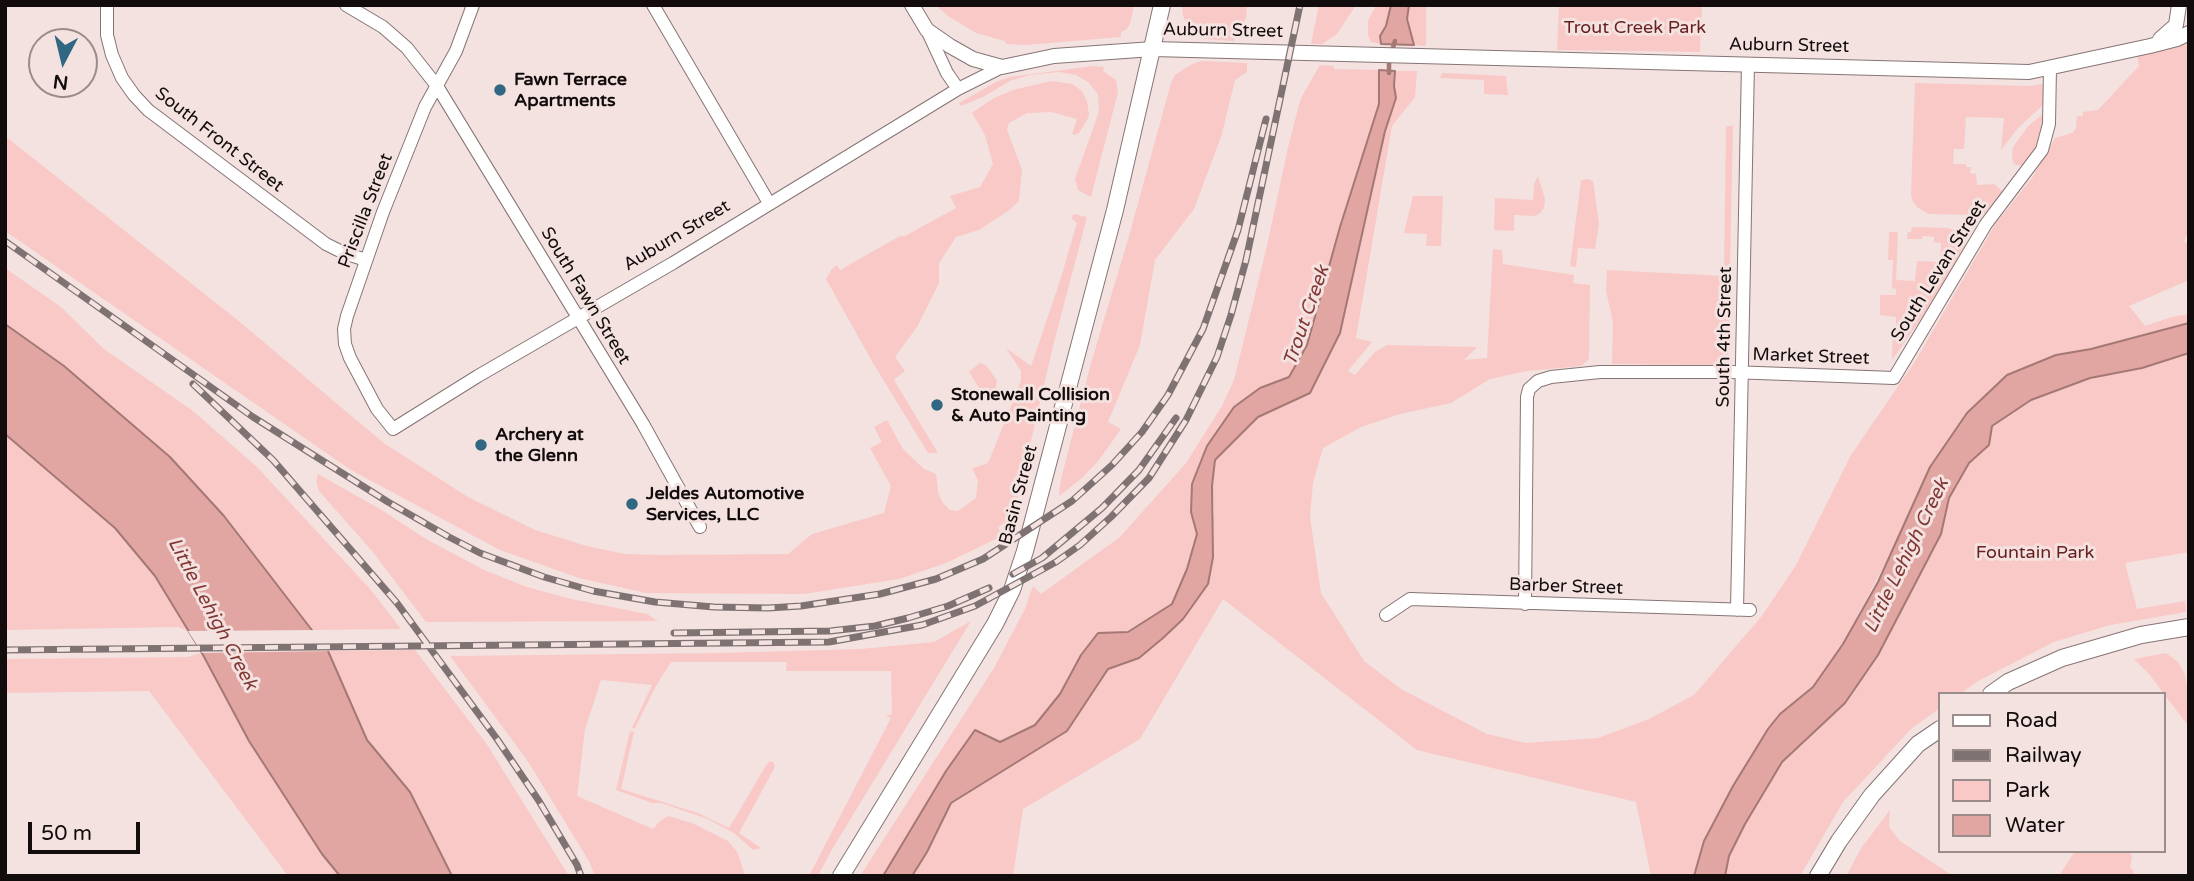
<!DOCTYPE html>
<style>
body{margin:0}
#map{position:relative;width:2194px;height:881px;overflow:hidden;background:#f4e2e0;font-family:"Varela Round",sans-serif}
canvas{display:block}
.frame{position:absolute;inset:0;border:7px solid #120c0c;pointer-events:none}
.legend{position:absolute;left:1938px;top:692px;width:228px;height:161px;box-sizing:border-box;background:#f4e2e0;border:2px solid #9a8c8b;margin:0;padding:9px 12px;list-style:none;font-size:21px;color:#120c0c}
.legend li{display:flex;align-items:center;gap:14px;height:35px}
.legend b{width:35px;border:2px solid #9a8c8b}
.north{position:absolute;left:28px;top:28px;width:70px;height:70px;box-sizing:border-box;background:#f4e2e0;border:2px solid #9a8c8b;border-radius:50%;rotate:187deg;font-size:19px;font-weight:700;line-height:28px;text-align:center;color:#120c0c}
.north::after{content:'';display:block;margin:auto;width:24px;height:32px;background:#326783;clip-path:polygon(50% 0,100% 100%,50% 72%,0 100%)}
.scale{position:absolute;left:28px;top:822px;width:112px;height:32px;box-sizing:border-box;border:4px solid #120c0c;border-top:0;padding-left:9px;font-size:21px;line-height:24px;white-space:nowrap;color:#120c0c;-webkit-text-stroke:5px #f4e2e0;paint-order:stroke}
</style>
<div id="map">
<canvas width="2194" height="881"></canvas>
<div class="frame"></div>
<ul class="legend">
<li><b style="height:9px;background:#fff"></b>Road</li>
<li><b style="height:9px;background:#7e7372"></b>Railway</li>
<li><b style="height:19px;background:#f8c9c6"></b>Park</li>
<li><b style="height:19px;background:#e2a6a2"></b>Water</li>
</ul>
<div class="north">N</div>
<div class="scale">50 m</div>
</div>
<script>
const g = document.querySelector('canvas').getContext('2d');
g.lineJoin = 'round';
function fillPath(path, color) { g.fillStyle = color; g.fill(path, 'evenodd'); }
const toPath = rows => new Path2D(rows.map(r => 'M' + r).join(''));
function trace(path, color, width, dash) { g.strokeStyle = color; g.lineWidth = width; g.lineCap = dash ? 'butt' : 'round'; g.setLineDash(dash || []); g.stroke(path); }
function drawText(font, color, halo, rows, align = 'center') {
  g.font = font + ' "Varela Round",sans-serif'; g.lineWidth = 6; g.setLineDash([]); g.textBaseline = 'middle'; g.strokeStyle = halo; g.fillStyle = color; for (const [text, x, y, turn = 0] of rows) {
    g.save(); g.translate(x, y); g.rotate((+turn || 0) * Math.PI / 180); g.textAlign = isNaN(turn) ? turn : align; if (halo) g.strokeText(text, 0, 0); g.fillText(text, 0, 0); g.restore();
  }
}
fillPath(toPath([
 [935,5,1134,5,1130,24,1126,30,1121,32,1121,37,1025,45,1006,44,1005,41,976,33,948,16],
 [1182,5,1247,5,1246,18,1234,41,1205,39,1194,33,1189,26,1190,23,1186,22,1183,16],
 [1319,5,1356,5,1337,34,1322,44,1311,44],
 [1376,5,1391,5,1386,26,1380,36,1381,44,1371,42,1368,35,1368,21],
 [1409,5,1426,5,1426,46,1414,45,1407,19],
 [1559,5,1702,5,1700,52,1557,50],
 [2189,41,2189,229,2184,242,2189,244,2189,280,2129,306,2145,326,2172,317,2189,314,2189,323,2091,349,2056,355,2007,375,1900,535,1843,644,1813,687,1780,714,1704,841,1694,876,1651,876,1636,802,1417,750,1223,599,1140,739,1023,809,1013,876,912,876,927,852,951,803,1067,731,1108,668,1139,658,1183,619,1214,512,1212,486,1215,460,1258,417,1310,393,1340,333,1385,131,1396,98,1394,86,1395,71,1417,71,1415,97,1392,126,1356,338,1372,342,1348,371,1355,375,1375,352,1387,345,1477,347,1464,360,1487,358,1493,249,1502,250,1503,264,1574,275,1573,283,1590,285,1589,359,1581,366,1527,371,1490,379,1451,403,1400,414,1361,427,1323,448,1313,483,1310,517,1321,593,1364,661,1401,689,1487,734,1526,743,1598,738,1649,719,1694,695,1761,617,1795,567,1851,455,1914,363,1996,223,2032,178,2055,138,2072,133,2076,129,2077,116,2083,116,2083,112,2098,110,2139,66,2137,55,2181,45],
 [1201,61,1247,63,1247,72,1235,80,1222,134,1194,209,1155,260,1140,345,1108,422,1121,429,1099,460,1082,478,1059,496,1061,479,1091,363,1129,236,1171,83,1175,75,1190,65],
 [1320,65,1334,66,1334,69,1379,70,1379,104,1340,227,1307,345,1289,377,1260,388,1207,446,1192,484,1191,512,1197,534,1187,569,1172,604,1128,632,1098,634,1081,655,1060,694,1035,725,946,771,883,876,860,876,994,668,1025,609,1033,586,1041,594,1120,537,1186,463,1222,406,1234,380,1266,250,1289,143,1301,98],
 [1093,66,1104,67,1103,71,1116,80,1118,92,1091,197,1078,190,1075,179,1099,112,1098,94,1088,82,1076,75,1059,72,1030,75,1010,81,983,97,961,106,959,103,996,82,1010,77],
 [1442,73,1506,76,1508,95,1484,94,1484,80,1440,78],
 [1051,81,1072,84,1082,91,1087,101,1089,115,1087,120,1079,133,1075,135,1072,134,1077,119,1051,112,1027,113,1009,123,1007,130,1022,170,1019,201,1008,211,979,230,956,237,939,263,939,283,917,327,895,357,905,371,894,380,938,453,928,453,873,363,826,279,831,270,837,265,840,270,900,236,905,236,956,208,950,196,980,187,993,164,985,135,972,113,994,98,1013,90],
 [1915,83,2029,86,2044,84,2044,104,2018,128,2001,150,2004,118,1966,117,1964,149,1954,149,1953,164,1966,164,1966,167,1971,167,1970,173,1976,174,1977,185,1994,184,2004,193,1989,212,1974,215,1928,214,1917,207,1913,202,1911,195],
 [2043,114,2039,142,2025,166,2016,165,2013,162,2012,155,2013,147,2028,126],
 [1726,126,1733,126,1728,365,1612,364,1613,322,1606,291,1607,270,1724,276],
 [5,136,235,318,385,444,468,497,535,530,587,546,625,554,662,555,788,554,812,534,884,513,891,486,870,448,882,442,874,427,887,420,903,449,924,469,936,474,938,492,942,502,950,510,958,511,976,498,978,480,972,468,986,464,989,461,1021,381,1021,371,1006,348,1031,366,1059,284,1077,223,1071,218,1074,214,1087,217,1053,346,1010,531,1003,523,998,528,1004,535,946,563,899,579,804,594,646,593,579,578,500,550,351,470,5,231],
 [1538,176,1545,199,1544,208,1540,213,1535,216,1514,215,1514,231,1494,230,1495,198,1533,200,1534,184],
 [1588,179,1593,181,1599,224,1595,249,1578,248,1576,267,1570,266,1581,180],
 [1413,196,1443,196,1441,246,1426,246,1427,234,1404,233],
 [1912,227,1948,228,1955,231,1965,245,1939,293,1892,360,1893,329,1896,328,1896,317,1880,315,1880,295,1896,295,1896,289,1892,288,1893,260,1888,260,1889,232,1898,232,1896,280,1915,281,1917,261,1940,262,1941,243,1934,242,1934,237,1923,236,1922,239,1907,239,1908,232,1911,232],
 [5,268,61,307,104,349,193,411,258,468,371,590,401,629,311,630,224,516,170,457,64,366,5,324],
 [2189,353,2189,552,2125,563,2137,609,2185,601,2186,612,2110,625,2054,642,1978,681,1960,694,1940,694,1940,708,1911,729,1843,802,1800,876,1725,876,1729,856,1745,824,1782,762,1845,703,1878,655,1941,534,1949,498,1969,463,1989,445,1992,426,2031,400,2091,378,2142,368],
 [980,363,987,366,997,381,995,390,985,397,969,372],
 [5,434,115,528,155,576,188,631,178,627,5,630],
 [318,474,380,509,426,539,484,570,527,587,571,599,647,614,658,621,426,622,372,551,319,491,316,481],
 [971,621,831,851,818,876,809,876,891,718,886,716,892,714,891,671,786,671,787,662,671,662,656,686,635,728,632,728,652,685,601,680,585,729,577,796,653,829,660,821,668,816,692,823,728,841,738,853,745,876,595,876,589,861,527,760,450,656,719,653,861,649,934,642],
 [415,650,486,743,569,876,452,876,410,792,367,740,328,651],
 [202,653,249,741,322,854,340,876,288,876,149,691,5,693,5,659,187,657],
 [2166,653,2178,662,2185,675,2189,700,2189,727,2149,674,2134,659],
 [630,731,634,732,621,789,698,813,729,828,767,764,770,761,773,762,775,765,774,769,739,833,761,848,753,850,734,833,708,819,661,803,652,803,616,790],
 [1890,810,1889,827,1900,841,1953,876,1846,876,1862,847],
 [2075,851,2130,851,2132,858,2130,867,2133,870,2134,876,2059,876]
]), '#f8c9c6');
const water = toPath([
 [1391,5,1409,5,1407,19,1414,45,1381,44,1380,36,1386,26,1391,5],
 [1379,70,1395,71,1394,86,1396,98,1385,131,1340,333,1310,393,1258,417,1215,460,1212,486,1213,557,1208,584,1183,619,1163,638,1139,658,1108,669,1067,731,951,803,927,852,912,876,883,876,946,771,975,730,1000,742,1035,725,1060,694,1081,655,1098,633,1128,632,1172,604,1187,569,1197,534,1191,512,1192,484,1207,446,1234,407,1260,388,1289,377,1307,345,1340,227,1379,104,1379,70],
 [2189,323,2189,353,2142,368,2090,378,2031,400,1992,426,1989,445,1969,463,1949,498,1941,534,1878,655,1845,703,1782,762,1745,824,1729,856,1725,876,1694,876,1704,841,1733,786,1768,729,1780,714,1813,687,1843,644,1878,582,1930,467,1967,413,2007,375,2056,355,2091,349,2189,323],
 [5,324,64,366,170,457,224,516,328,651,367,740,410,792,452,876,340,876,322,854,249,741,202,653,155,576,115,528,5,434,5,324]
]);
fillPath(water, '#e2a6a2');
trace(water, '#a47875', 2);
fillPath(toPath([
 [316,630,332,651,202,653,188,631]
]), '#f4e2e0');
trace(toPath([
 [1389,73,1389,61,1395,41]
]), '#a47875', 4.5);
const minor = toPath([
 [107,5,107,35,112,55,122,78,134,95,148,110,326,244,344,253,366,260],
 [346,5,383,27,407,48,437,86,643,424,700,527],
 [473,5,456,51,425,107,383,212,347,316,344,329,345,344,350,358,377,409,393,429,478,376,673,263,958,89,1002,67],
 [653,5,769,203],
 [927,30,947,73,958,89],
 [1525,604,1527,397,1529,389,1538,381,1551,377,1600,372,1731,372,1894,378,1986,224,2042,150,2049,124,2050,68],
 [1737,610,1748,64],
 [1386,615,1410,599,1750,610]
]);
const tertiary = toPath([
 [912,5,927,30,950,46,973,59,1002,67,1054,56,1153,49,2029,72,2150,46,2177,39,2189,33],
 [2160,39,2176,25,2179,5]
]);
const secondary = toPath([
 [1991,694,2008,682,2062,658,2141,635,2189,627],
 [841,876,995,624,1012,590,1025,551,1115,210,1162,5],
 [1818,876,1839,841,1872,795,1918,744,1940,729]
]);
trace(minor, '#857574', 14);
trace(tertiary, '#857574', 16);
trace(secondary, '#857574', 18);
trace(minor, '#fff', 12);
trace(tertiary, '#fff', 14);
trace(secondary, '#fff', 16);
const rail = toPath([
 [5,241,253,417,388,502,449,537,480,553,544,577,593,591,655,602,714,607,768,608,801,606,880,594,936,579,983,559,1072,501,1112,465,1142,432,1168,395,1203,329,1238,230,1266,119],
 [193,384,273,460,397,603,497,739,539,801,577,865,581,876],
 [1013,574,1042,558,1102,508,1139,470,1176,418],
 [674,633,830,631,875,626,908,618,948,606,989,588],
 [5,650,829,642,922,625,975,606,1056,562,1080,545,1111,517,1149,478,1186,420,1217,357,1231,315,1246,260,1300,5]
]);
trace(rail, '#7e7372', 7);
trace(rail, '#f4e2e0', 4.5, [13]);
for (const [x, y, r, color] of [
 [500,90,7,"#326783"],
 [937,405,7,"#326783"],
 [481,445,7,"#326783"],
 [632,504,7,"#326783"]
]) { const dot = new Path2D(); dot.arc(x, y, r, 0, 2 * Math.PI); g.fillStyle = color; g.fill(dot); trace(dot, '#f4e2e0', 2.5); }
drawText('18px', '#682121', '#f4e2e0', [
 ["Trout Creek Park",1635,28],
 ["Fountain Park",2035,553]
]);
drawText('18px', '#120c0c', '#f4e2e0', [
 ["Auburn Street",1223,31,1],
 ["Auburn Street",1789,46,1],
 ["South Front Street",219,140,38],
 ["Priscilla Street",366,211,-69],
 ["Auburn Street",677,236,-31],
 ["South Levan Street",1939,271,-58],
 ["South Fawn Street",585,296,59],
 ["South 4th Street",1725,337,-89],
 ["Market Street",1811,357,2],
 ["Basin Street",1019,495,-75],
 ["Barber Street",1566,587,2]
]);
drawText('bold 18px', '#120c0c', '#f4e2e0', [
 ["Fawn Terrace",514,80],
 ["Apartments",514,101],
 ["Stonewall Collision",951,395],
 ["& Auto Painting",951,416],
 ["Archery at",495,435],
 ["the Glenn",495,456],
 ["Jeldes Automotive",646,494],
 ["Services, LLC",646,515]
], 'left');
drawText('italic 19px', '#813835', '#f4e2e0', [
 ["Trout Creek",1307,316,-71],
 ["Little Lehigh Creek",1907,556,-64],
 ["Little Lehigh Creek",212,614,62]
]);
</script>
